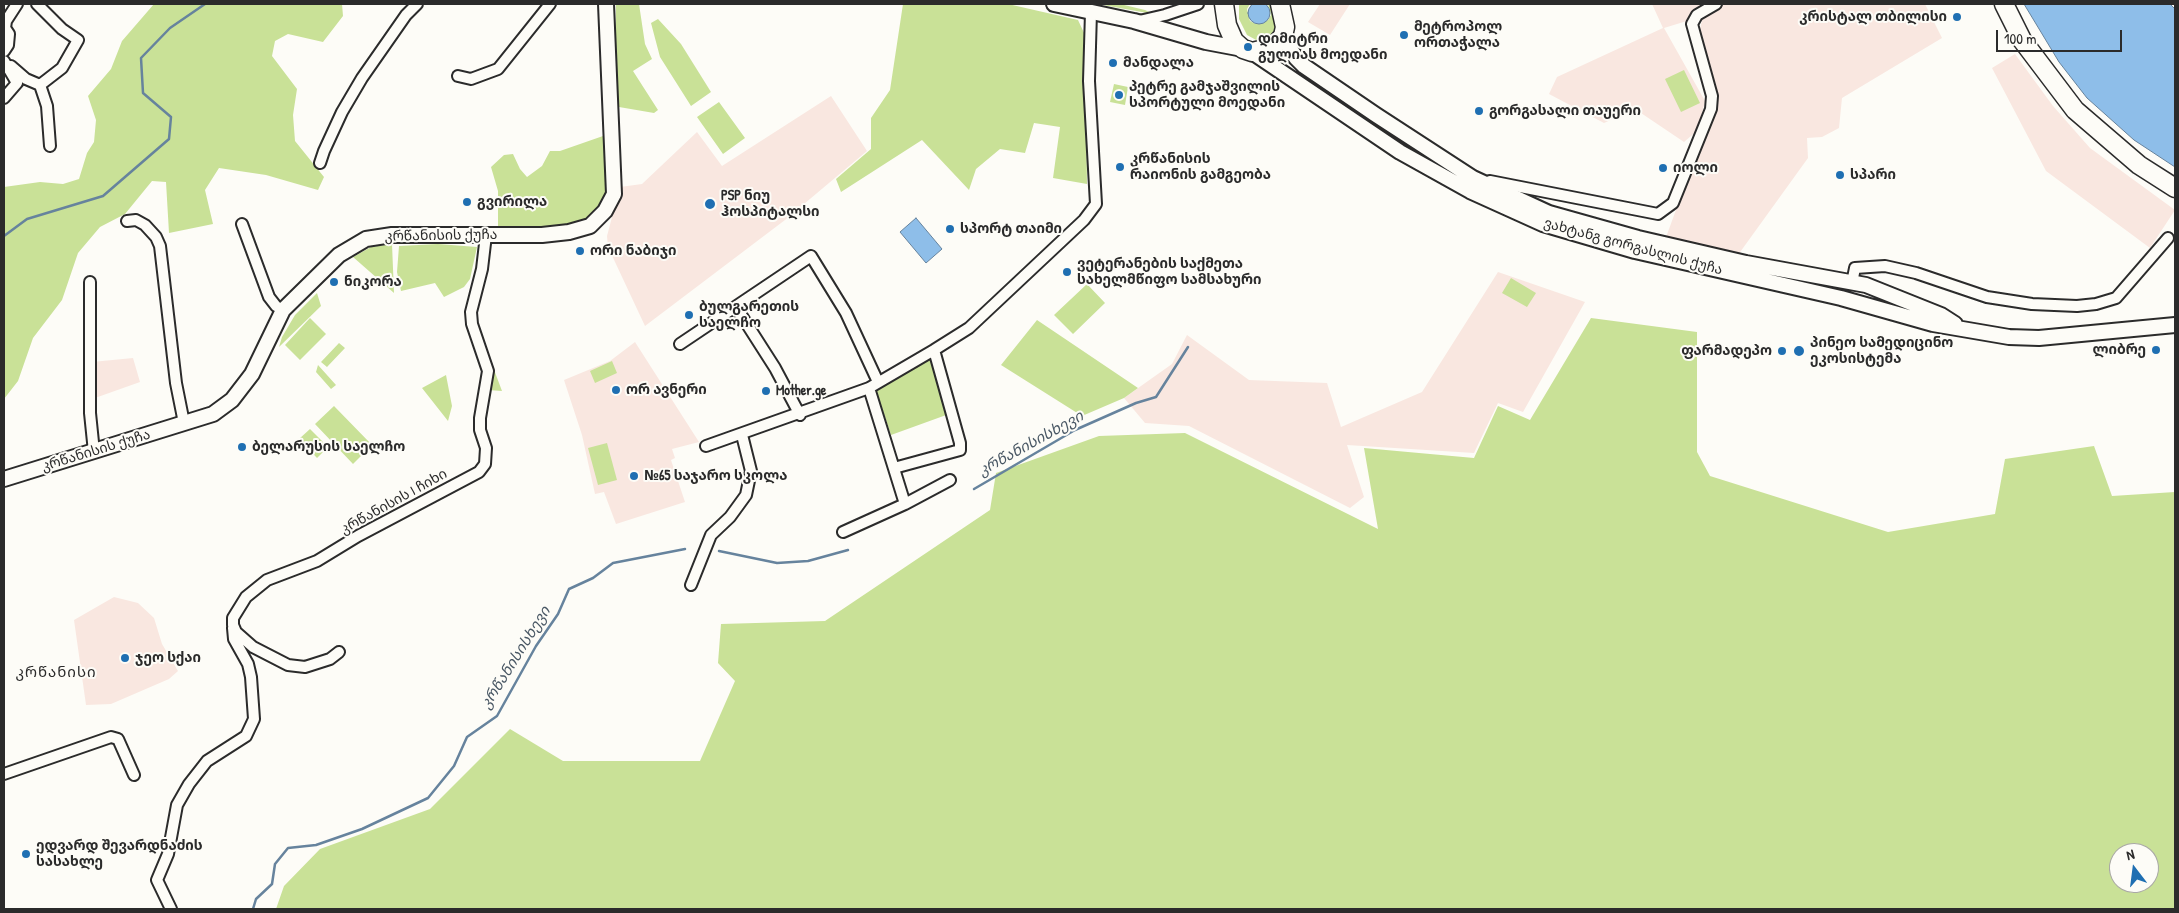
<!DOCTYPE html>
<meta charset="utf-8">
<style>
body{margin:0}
#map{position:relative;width:2179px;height:913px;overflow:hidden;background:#fdfcf7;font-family:"Patrick Hand",sans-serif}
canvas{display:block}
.frame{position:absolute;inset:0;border:5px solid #2b2b2b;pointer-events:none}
.north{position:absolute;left:2109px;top:843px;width:50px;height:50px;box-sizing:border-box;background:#fdfcf7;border:1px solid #a9a8a5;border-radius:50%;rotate:345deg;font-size:14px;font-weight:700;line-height:20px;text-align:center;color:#2b2b2b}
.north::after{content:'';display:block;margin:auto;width:18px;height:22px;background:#1f6fb2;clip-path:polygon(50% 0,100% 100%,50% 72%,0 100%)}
.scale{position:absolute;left:1996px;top:30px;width:126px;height:22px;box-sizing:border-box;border:2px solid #2b2b2b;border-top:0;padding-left:6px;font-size:15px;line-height:18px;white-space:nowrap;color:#2b2b2b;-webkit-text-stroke:4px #fdfcf7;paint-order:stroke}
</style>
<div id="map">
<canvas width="2179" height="913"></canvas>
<div class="frame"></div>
<div class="north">N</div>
<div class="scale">100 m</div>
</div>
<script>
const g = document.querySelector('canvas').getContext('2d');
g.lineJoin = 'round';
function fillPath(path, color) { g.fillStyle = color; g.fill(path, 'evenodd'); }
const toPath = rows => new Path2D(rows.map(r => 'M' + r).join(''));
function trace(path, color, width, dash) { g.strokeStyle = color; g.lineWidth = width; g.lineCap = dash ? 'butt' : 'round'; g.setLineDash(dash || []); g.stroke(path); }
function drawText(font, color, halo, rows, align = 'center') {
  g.font = font + ' "Patrick Hand","Noto Sans Georgian",sans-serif'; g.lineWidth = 4; g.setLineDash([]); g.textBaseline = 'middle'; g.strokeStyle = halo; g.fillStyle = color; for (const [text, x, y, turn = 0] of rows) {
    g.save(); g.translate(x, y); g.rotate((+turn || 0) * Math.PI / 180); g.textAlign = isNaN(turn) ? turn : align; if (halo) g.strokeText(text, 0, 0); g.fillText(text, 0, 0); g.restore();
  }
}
fillPath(toPath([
 [1320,4,1350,4,1330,35,1308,22],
 [1652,4,1925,4,1942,38,1842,98,1839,128,1822,137,1807,138,1808,158,1738,255,1665,240,1715,103,1699,33,1703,16,1664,28,1705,101,1698,130,1684,142,1635,109,1604,123,1549,94,1557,77,1663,28],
 [2015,54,2053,106,2090,148,2175,210,2150,248,2046,171,1992,68],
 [831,96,867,151,785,220,645,326,608,247,607,236,620,187,642,184,697,132,722,166],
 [1498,272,1585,302,1523,412,1498,403,1474,453,1347,445,1364,497,1350,508,1189,426,1145,423,1124,398,1172,364,1187,335,1249,380,1327,383,1341,427,1422,392],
 [635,342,699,442,672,449,675,458,671,460,685,502,616,524,604,492,595,494,582,435,564,380,610,361],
 [133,358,140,382,95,398,92,362],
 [114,597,138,603,154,618,162,644,178,671,169,679,111,704,86,705,74,620]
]), '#f9e7e0');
fillPath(toPath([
 [154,4,342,4,343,16,323,42,288,34,275,41,272,56,297,89,293,115,295,141,324,177,318,190,266,175,219,168,205,190,213,224,169,233,166,182,152,181,125,214,100,227,78,253,62,300,33,338,18,381,4,399,4,187,40,182,63,184,79,179,87,153,94,142,96,120,88,96,111,69,122,41],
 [616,4,639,4,645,44,652,59,633,71,658,110,654,113,619,107,615,74],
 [903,4,1008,4,1078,20,1085,35,1087,184,1053,178,1060,127,1034,123,1025,153,1000,149,976,169,969,190,922,140,841,192,836,179,871,149,871,118,890,90],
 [1120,4,1145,10,1153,14,1103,5],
 [1239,4,1250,4,1247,9,1250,21,1256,24,1268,20,1271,15,1268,4,1276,4,1276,28,1268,39,1258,41,1247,35,1239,19],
 [658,19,681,44,711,92,691,106,660,57,651,23],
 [1684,70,1700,103,1681,112,1665,79],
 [1317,81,1472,183,1457,178,1366,119,1315,85],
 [1114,84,1128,87,1125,105,1110,102],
 [719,102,745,138,723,154,697,117],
 [603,136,607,138,609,190,606,199,590,218,572,228,563,229,498,229,498,191,491,167,504,155,513,154,520,169,527,177,542,166,550,151,560,151],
 [392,244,394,293,353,257,371,247],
 [438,244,477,247,470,279,464,287,444,297,435,283,401,291,397,272,399,246],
 [1511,278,1536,293,1527,307,1502,293],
 [1087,284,1105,303,1073,334,1054,315],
 [317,293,321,306,279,347,282,337,295,315],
 [310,318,326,334,300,360,285,345],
 [1591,318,1697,332,1697,452,1710,476,1888,532,1995,514,2005,459,2094,446,2112,496,2175,492,2175,909,276,909,284,886,320,849,430,809,510,729,563,761,700,761,735,681,718,663,721,624,825,621,990,510,996,473,1099,436,1185,433,1378,529,1364,448,1474,458,1498,406,1530,420],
 [2119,853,2149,853,2149,883,2119,883],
 [475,319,502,391,488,390],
 [1037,320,1138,388,1124,398,1082,416,1001,365],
 [339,343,345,348,327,367,321,362],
 [932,356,949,414,891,435,875,387],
 [612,361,617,373,595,383,590,371],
 [318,365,336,385,331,389,316,372],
 [446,375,452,406,448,421,422,388],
 [334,406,372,445,353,464,315,424],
 [310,429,328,447,317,458,299,439],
 [607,443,617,480,598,485,588,448]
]), '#c9e197');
const water = toPath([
 '1248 13a11 11 0 1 1 22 0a11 11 0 1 1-22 0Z',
 [2024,4,2170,4,2175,9,2175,167,2134,140,2087,98,2059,62,2024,4],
 [916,218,942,249,926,263,900,232,916,218]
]);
fillPath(water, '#8ebee9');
trace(water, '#66839d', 1);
trace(toPath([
 [4,236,27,219,103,196,169,139,171,117,143,93,141,58,170,28,205,4],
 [974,489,1075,430,1136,403,1156,397,1188,347],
 [719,551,777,563,808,561,848,550],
 [253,909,256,899,272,884,275,864,288,848,316,845,362,829,428,798,454,766,467,737,497,716,536,646,558,614,569,589,593,578,613,563,685,549]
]), '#66839d', 2.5);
const street = toPath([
 [37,4,62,29,78,40,62,68,40,85,47,106,50,146],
 [1139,21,1165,15,1198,4],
 [4,51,8,45,9,34,5,28,6,21,17,4],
 [4,61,17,83,4,98],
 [11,66,26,79,40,85],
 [458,76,471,79,498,69,550,4],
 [320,163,324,151,342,112,362,78,406,15,417,4],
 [1490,181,1658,214,1673,203,1711,109,1712,96,1692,24,1697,15,1716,4],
 [127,221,136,220,145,225,156,237,160,246,176,383,184,423],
 [242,224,269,297,276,306,283,310],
 [90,282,90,413,94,452],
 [1852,283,1855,268,1885,266,1916,273,1987,297,2032,304,2077,306,2096,304,2116,298,2168,238],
 [736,307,775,368,800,415],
 [680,344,811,256,846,313,878,382],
 [869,388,905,504,950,480],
 [706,446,869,388,934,350,969,328,1084,220,1096,204,1089,81,1091,12],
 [894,468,960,450,960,443,934,350],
 [843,532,905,504],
 [691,585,711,535,730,517,746,495,751,471,742,435],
 [339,652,330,659,305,667,288,665,253,647,236,632,233,625,233,618,246,597,267,580,317,561,358,536,479,472,485,464,486,448,480,430,480,418,488,371,472,324,471,312,482,269,486,235],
 [4,774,111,737,118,739,134,775],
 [171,909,157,880,168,854,177,805,189,784,207,761,246,736,254,719,251,677,248,664,234,639,233,628]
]);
const secondary = toPath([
 [1054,4,1134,21,1206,42,1243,49],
 [1283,36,1296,58,1304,66,1376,115,1473,178,1549,213,1638,238,1746,263,1866,285,1941,315,1955,324],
 [1252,52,1400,152,1470,191,1543,224,1635,251,1841,298,1933,324,2009,337,2039,338,2175,325],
 [4,479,213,414,232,400,252,374,283,310,339,255,366,239,392,235,542,235,569,232,590,226,605,211,614,194,606,4]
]);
const highway = toPath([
 [1224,4,1227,25,1234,41,1243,49,1252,52,1273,47,1283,36,1285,27,1280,4],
 [2004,4,2022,40,2075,110,2139,165,2175,188]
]);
trace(street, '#2b2b2b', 14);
trace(secondary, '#2b2b2b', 18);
trace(highway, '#2b2b2b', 21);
trace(street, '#fdfcf7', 10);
trace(secondary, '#fdfcf7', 14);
trace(highway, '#fdfcf7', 18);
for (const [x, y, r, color] of [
 [1957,17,5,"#1f6fb2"],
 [1404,35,5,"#1f6fb2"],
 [1248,47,5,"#1f6fb2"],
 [1113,63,5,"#1f6fb2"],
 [1119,95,5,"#1f6fb2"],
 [1479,111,5,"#1f6fb2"],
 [1120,167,5,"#1f6fb2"],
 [1663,168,5,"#1f6fb2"],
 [1840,175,5,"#1f6fb2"],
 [467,202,5,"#1f6fb2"],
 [710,204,6,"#1f6fb2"],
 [950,229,5,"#1f6fb2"],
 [580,251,5,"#1f6fb2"],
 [1067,272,5,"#1f6fb2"],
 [334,282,5,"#1f6fb2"],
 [689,315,5,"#1f6fb2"],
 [2156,350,5,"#1f6fb2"],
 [1782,351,5,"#1f6fb2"],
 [1799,351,6,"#1f6fb2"],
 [616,390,5,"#1f6fb2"],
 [766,391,5,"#1f6fb2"],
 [242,447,5,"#1f6fb2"],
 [634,476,5,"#1f6fb2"],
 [125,658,5,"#1f6fb2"],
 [26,854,5,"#1f6fb2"]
]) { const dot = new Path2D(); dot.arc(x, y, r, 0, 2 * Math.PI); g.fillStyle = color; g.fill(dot); trace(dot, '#fdfcf7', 2); }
drawText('bold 14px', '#2b2b2b', '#fdfcf7', [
 ["კრისტალ თბილისი",1947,17,"right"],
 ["მეტროპოლ",1414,27],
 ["ორთაჭალა",1414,43],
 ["დიმიტრი",1258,39],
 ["გულიას მოედანი",1258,55],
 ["მანდალა",1123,63],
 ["პეტრე გამჯაშვილის",1129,87],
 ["სპორტული მოედანი",1129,103],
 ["გორგასალი თაუერი",1489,111],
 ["კრწანისის",1130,159],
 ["რაიონის გამგეობა",1130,175],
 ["იოლი",1673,168],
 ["სპარი",1850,175],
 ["PSP ნიუ",721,196],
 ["ჰოსპიტალსი",721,212],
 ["გვირილა",477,202],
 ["სპორტ თაიმი",960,229],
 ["ორი ნაბიჯი",590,251],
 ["ვეტერანების საქმეთა",1077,264],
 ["სახელმწიფო სამსახური",1077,280],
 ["ნიკორა",344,282],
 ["ბულგარეთის",699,307],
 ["საელჩო",699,323],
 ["პინეო სამედიცინო",1810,343],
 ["ეკოსისტემა",1810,359],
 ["ლიბრე",2146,350,"right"],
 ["ფარმადეპო",1772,351,"right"],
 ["ორ ავნერი",626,390],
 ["Mother.ge",776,391],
 ["ბელარუსის საელჩო",252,447],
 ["№65 საჯარო სკოლა",644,476],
 ["ჯეო სქაი",135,658],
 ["ედვარდ შევარდნაძის",36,846],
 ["სასახლე",36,862]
], 'left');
drawText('14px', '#2b2b2b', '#fdfcf7', [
 ["კრწანისის ქუჩა",441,236,-1],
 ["ვახტანგ გორგასლის ქუჩა",1633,247,15],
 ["კრწანისის ქუჩა",96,451,-17],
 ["კრწანისის I ჩიხი",394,502,-29]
]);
drawText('italic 15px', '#495764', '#fdfcf7', [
 ["კრწანისისხევი",1031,444,-29],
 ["კრწანისისხევი",516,658,-58]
]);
g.letterSpacing = '1px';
drawText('15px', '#2b2b2b', '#fdfcf7', [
 ["კრწანისი",56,673]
]);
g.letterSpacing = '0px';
</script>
